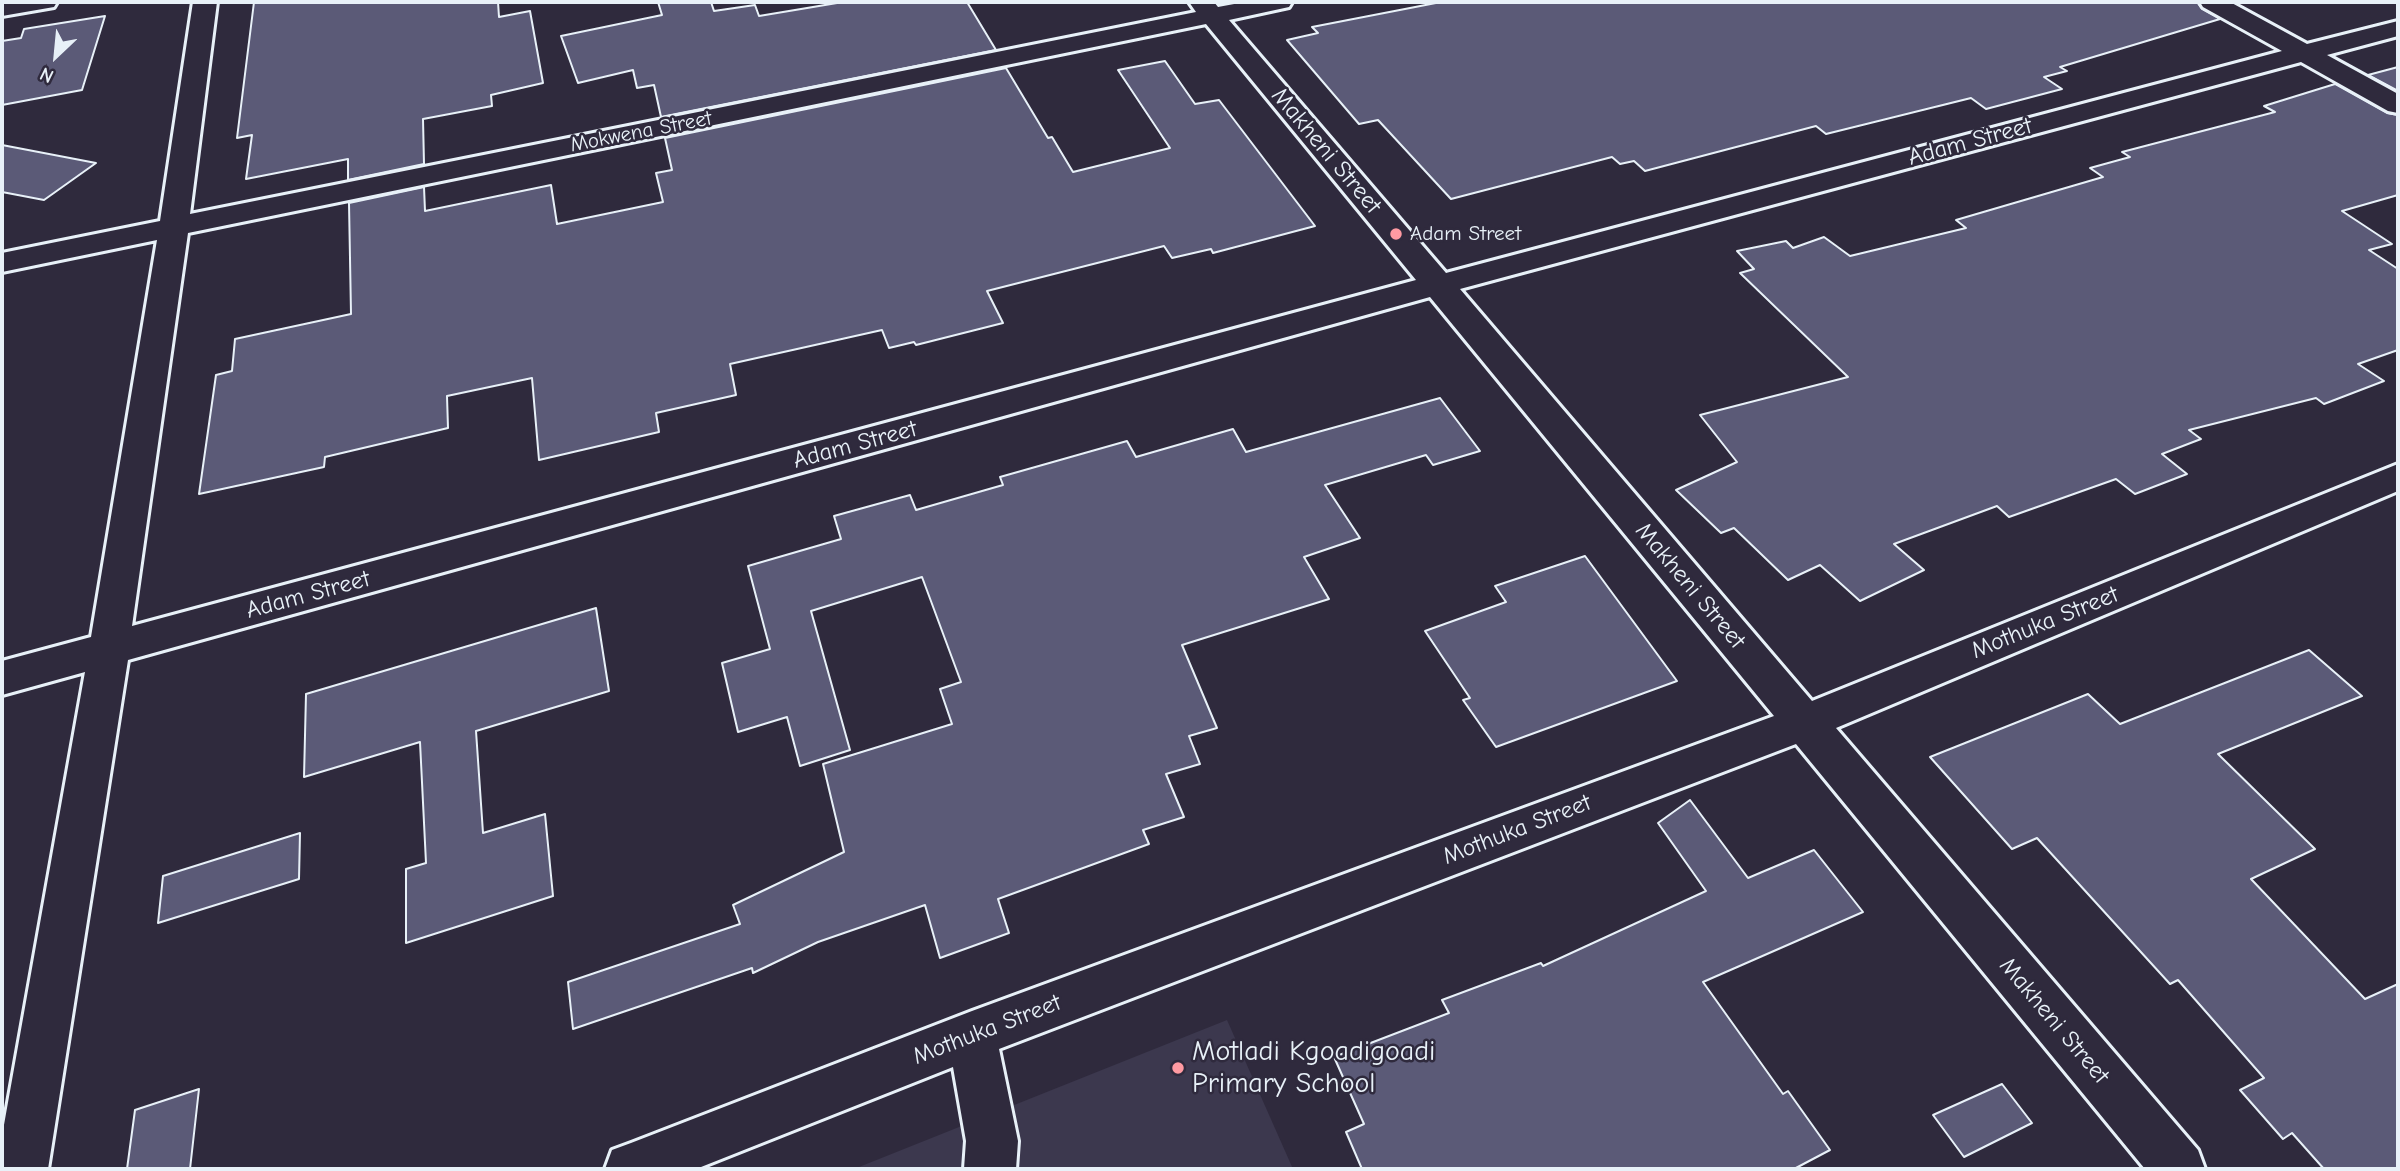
<!DOCTYPE html>
<style>
body{margin:0}
#map{position:relative;width:2400px;height:1171px;overflow:hidden;background:#2f2a3d;font-family:"Comic Neue",sans-serif}
canvas{display:block}
.frame{position:absolute;inset:0;border:4px solid #e8f1f8;pointer-events:none}
.north{position:absolute;left:21px;top:21px;width:70px;height:70px;-webkit-text-stroke:5px #2f2a3d;paint-order:stroke;rotate:206deg;font-size:19px;font-weight:700;line-height:28px;text-align:center;color:#e8f1f8}
.north::after{content:'';display:block;margin:auto;width:24px;height:32px;background:#e8f1f8;clip-path:polygon(50% 0,100% 100%,50% 72%,0 100%)}
</style>
<div id="map">
<canvas width="2400" height="1171"></canvas>
<div class="frame"></div>
<div class="north">N</div>
</div>
<script>
const g = document.querySelector('canvas').getContext('2d');
g.lineJoin = 'round';
function fillPath(path, color) { g.fillStyle = color; g.fill(path, 'evenodd'); }
const toPath = rows => new Path2D(rows.map(r => 'M' + r).join(''));
function trace(path, color, width, dash) { g.strokeStyle = color; g.lineWidth = width; g.lineCap = dash ? 'butt' : 'round'; g.setLineDash(dash || []); g.stroke(path); }
function drawText(font, color, halo, rows, align = 'center') {
  g.font = font + ' "Comic Neue",sans-serif'; g.lineWidth = 5; g.setLineDash([]); g.textBaseline = 'middle'; g.strokeStyle = halo; g.fillStyle = color; for (const [text, x, y, turn = 0] of rows) {
    g.save(); g.translate(x, y); g.rotate((+turn || 0) * Math.PI / 180); g.textAlign = isNaN(turn) ? turn : align; if (halo) g.strokeText(text, 0, 0); g.fillText(text, 0, 0); g.restore();
  }
}
fillPath(toPath([
 [1227,1020,1293,1169,854,1169]
]), '#3c384e');
const building = toPath([
 [254,2,498,2,499,17,530,11,543,83,491,95,492,106,423,119,424,164,348,180,348,159,246,179,252,135,237,138,254,2],
 [658,2,711,2,714,11,755,5,759,16,843,2,967,2,996,50,661,117,654,85,637,88,633,70,578,83,561,36,662,15,658,2],
 [1441,2,2197,2,2202,9,2220,19,2060,67,2067,71,2044,77,2062,89,1986,109,1971,98,1826,134,1816,126,1645,171,1634,161,1620,164,1612,157,1451,199,1378,120,1359,124,1287,40,1318,33,1312,27,1441,2],
 [105,16,82,90,2,105,2,41,21,38,24,29,105,16],
 [1165,61,1195,104,1219,100,1315,226,1213,253,1211,249,1172,258,1164,246,987,291,1003,323,916,345,914,342,889,348,882,330,730,364,736,395,656,413,659,432,539,460,532,378,447,396,448,428,325,457,324,467,199,494,216,375,232,371,235,339,351,314,349,203,424,187,425,211,551,185,557,224,663,202,656,173,672,170,665,138,1006,68,1048,138,1052,137,1073,172,1170,148,1118,70,1165,61],
 [2398,67,2398,91,2368,75,2398,67],
 [2335,84,2387,113,2398,115,2398,195,2342,211,2392,244,2369,250,2398,269,2398,350,2358,364,2384,381,2324,404,2316,398,2189,430,2201,439,2162,454,2187,474,2135,494,2116,479,2009,517,1997,506,1894,544,1924,570,1860,601,1820,565,1788,580,1734,528,1721,533,1676,490,1737,462,1700,415,1848,377,1740,273,1754,269,1737,251,1786,241,1793,248,1824,237,1850,256,1966,228,1956,220,2103,177,2090,168,2130,157,2122,152,2275,112,2264,106,2335,84],
 [2,145,96,163,44,200,2,192,2,145],
 [1440,398,1480,451,1433,465,1426,455,1325,485,1360,538,1304,557,1329,599,1182,645,1217,728,1189,736,1200,764,1166,774,1184,817,1143,830,1149,844,998,899,1009,933,940,958,925,905,818,942,753,973,752,968,573,1029,568,982,740,924,733,905,844,852,823,764,952,724,940,689,961,682,922,577,811,611,850,750,800,766,787,717,738,732,722,663,770,649,748,566,841,539,834,516,910,495,916,510,1003,485,1000,477,1127,441,1136,457,1233,429,1246,452,1440,398],
 [1585,556,1677,681,1496,747,1463,700,1470,698,1425,631,1506,602,1495,586,1585,556],
 [596,608,609,691,476,731,483,833,545,814,553,896,406,943,406,869,426,863,420,742,304,777,306,694,596,608],
 [2309,650,2362,696,2218,754,2315,849,2251,879,2365,999,2398,984,2398,1169,2324,1169,2292,1133,2283,1139,2240,1090,2264,1078,2178,980,2170,984,2037,838,2012,849,1930,757,2088,694,2120,724,2309,650],
 [1690,800,1748,878,1814,850,1863,912,1703,982,1783,1094,1788,1091,1830,1150,1794,1169,1362,1169,1346,1132,1364,1124,1334,1057,1449,1013,1442,1000,1541,963,1543,966,1706,891,1658,823,1690,800],
 [300,833,299,879,158,923,163,876,300,833],
 [2002,1084,2032,1123,1964,1157,1933,1115,2002,1084],
 [199,1089,190,1169,127,1169,135,1110,199,1089]
]);
fillPath(building, '#5b5a77');
trace(building, '#e8f1f8', 2);
const minor = toPath([
 [2,2,57,2,54,7,2,16,2,2],
 [193,2,217,2,190,214,1196,12,1189,2,1214,2,1218,7,1245,2,1292,2,1289,7,1229,20,1446,273,2282,51,2203,7,2200,2,2230,2,2307,44,2398,21,2398,36,2327,55,2398,94,2398,113,2388,111,2301,62,1460,289,1812,701,2398,464,2398,491,1836,728,2198,1150,2205,1169,2145,1169,1796,744,999,1049,1018,1141,1016,1169,964,1169,966,1141,953,1067,696,1169,605,1169,612,1150,631,1143,972,1011,1774,716,1430,297,128,660,48,1169,2,1169,2,1136,85,672,2,695,2,661,91,637,157,240,2,272,2,253,160,221,193,2],
 [1206,24,1416,280,132,626,188,233,1206,24]
]);
trace(minor, '#e8f1f8', 6);
fillPath(minor, '#2f2a3d');
for (const [x, y, r, color] of [
 [1396,234,7,"#ff9aa2"],
 [1178,1068,7,"#ff9aa2"]
]) { const dot = new Path2D(); dot.arc(x, y, r, 0, 2 * Math.PI); g.fillStyle = color; g.fill(dot); trace(dot, '#2f2a3d', 2.5); }
drawText('21px', '#e8f1f8', '#2f2a3d', [
 ["Mokwena Street",641,132,-11]
]);
drawText('21px', '#e8f1f8', '#2f2a3d', [
 ["Adam Street",1410,234]
], 'left');
drawText('24px', '#e8f1f8', '#2f2a3d', [
 ["Adam Street",1970,142,-15],
 ["Makheni Street",1326,151,50],
 ["Adam Street",855,445,-15],
 ["Makheni Street",1690,586,50],
 ["Adam Street",308,595,-15],
 ["Mothuka Street",2045,623,-22],
 ["Mothuka Street",1517,830,-21],
 ["Makheni Street",2054,1021,50],
 ["Mothuka Street",987,1030,-21]
]);
drawText('28px', '#e8f1f8', '#2f2a3d', [
 ["Motladi Kgoadigoadi",1192,1052],
 ["Primary School",1192,1084]
], 'left');
</script>
